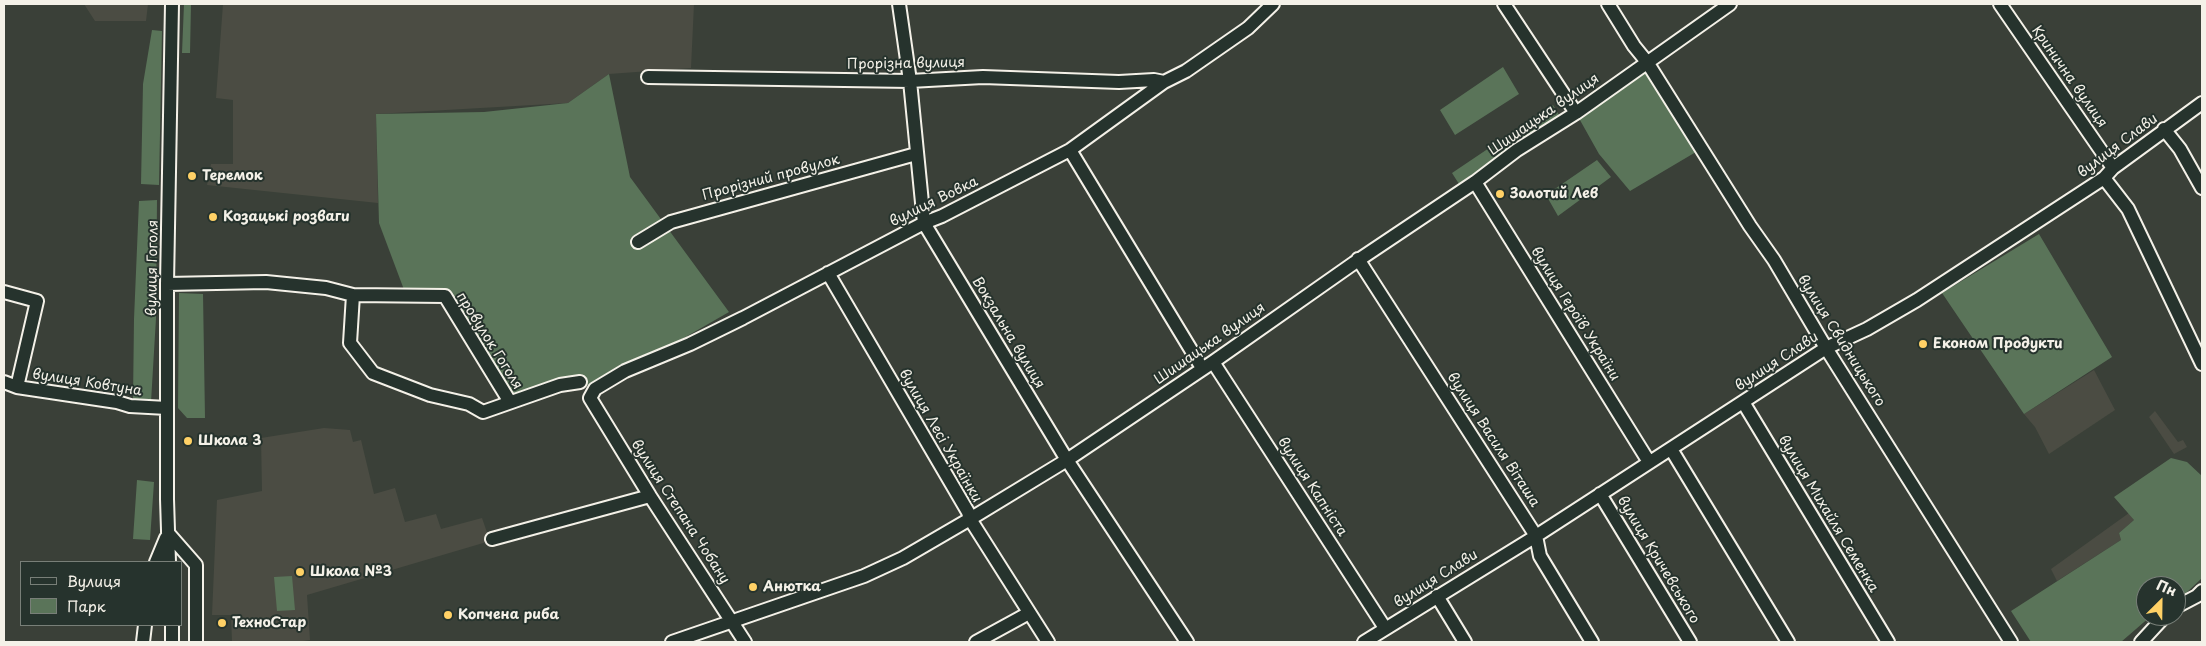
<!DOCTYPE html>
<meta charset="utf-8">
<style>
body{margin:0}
#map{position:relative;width:2206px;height:646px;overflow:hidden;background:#3a4038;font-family:"Playpen Sans",sans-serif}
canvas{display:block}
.frame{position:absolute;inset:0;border:5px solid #f4f1e8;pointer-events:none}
.legend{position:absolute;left:20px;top:561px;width:162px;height:65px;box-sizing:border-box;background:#26332d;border:1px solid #787f78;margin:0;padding:6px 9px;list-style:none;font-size:15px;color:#f4f1e8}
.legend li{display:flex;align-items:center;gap:10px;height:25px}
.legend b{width:25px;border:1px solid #787f78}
.north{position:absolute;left:2136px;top:576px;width:50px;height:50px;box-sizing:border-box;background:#26332d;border:1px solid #787f78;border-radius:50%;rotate:23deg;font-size:14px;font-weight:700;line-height:20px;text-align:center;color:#f4f1e8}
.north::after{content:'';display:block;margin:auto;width:18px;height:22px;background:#ffd166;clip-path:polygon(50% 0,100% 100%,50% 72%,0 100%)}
</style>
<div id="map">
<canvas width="2206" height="646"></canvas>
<div class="frame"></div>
<ul class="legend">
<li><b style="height:6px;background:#26332d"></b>Вулиця</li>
<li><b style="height:14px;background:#5a7459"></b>Парк</li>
</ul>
<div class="north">Пн</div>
</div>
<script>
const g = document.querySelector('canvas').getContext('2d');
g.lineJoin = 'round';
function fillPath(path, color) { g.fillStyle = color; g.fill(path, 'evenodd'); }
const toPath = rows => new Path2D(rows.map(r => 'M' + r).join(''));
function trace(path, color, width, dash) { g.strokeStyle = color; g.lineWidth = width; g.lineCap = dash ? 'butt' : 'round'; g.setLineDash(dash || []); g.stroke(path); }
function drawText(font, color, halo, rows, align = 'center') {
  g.font = font + ' "Playpen Sans",sans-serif'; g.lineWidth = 4; g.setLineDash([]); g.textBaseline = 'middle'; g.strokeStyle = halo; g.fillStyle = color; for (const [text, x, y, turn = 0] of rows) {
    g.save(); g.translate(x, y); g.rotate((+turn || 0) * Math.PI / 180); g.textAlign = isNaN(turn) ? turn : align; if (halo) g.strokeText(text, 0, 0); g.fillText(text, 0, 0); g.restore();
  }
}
fillPath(toPath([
 [84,4,148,4,146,21,95,21],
 [223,4,694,4,691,68,609,74,568,103,376,114,378,203,207,185,211,164,233,164,233,100,216,98],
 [2094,370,2115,410,2049,454,2035,427,2024,414],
 [2155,411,2178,442,2183,440,2187,447,2174,454,2149,417],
 [324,428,350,430,353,442,361,440,374,494,395,488,405,522,436,514,441,529,482,518,490,541,307,595,310,640,297,642,232,642,231,615,212,615,217,500,262,491,261,438],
 [2129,513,2134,520,2119,533,2121,540,2057,581,2051,569]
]), '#4b4c43');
fillPath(toPath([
 [184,4,191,4,190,53,182,53],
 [152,30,162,31,159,185,141,184,143,84],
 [1647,62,1701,149,1630,191,1599,154,1576,113],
 [1503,67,1519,94,1455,135,1440,110],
 [609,74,630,177,729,312,595,389,580,382,510,402,445,297,406,295,379,223,376,114,484,112,568,103],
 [1553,105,1559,115,1459,184,1452,173],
 [1597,160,1611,177,1558,216,1546,195],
 [157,200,156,318,151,402,133,400,134,319,139,201],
 [2039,234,2112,357,2024,414,1942,293],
 [179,293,203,294,205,418,187,418,178,408],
 [2171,458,2187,462,2202,476,2202,578,2185,594,2176,598,2176,586,2146,586,2146,616,2151,616,2121,642,2031,642,2011,611,2121,540,2119,533,2134,520,2114,497],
 [137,480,154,482,150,540,133,539],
 [292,576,295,610,277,611,274,577]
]), '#5a7459');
const minor = toPath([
 [899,4,910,81,924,223,1067,460,1187,642],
 [1504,4,1576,113],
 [1608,4,1634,46,1647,62,1750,226,1774,260,1826,348,2011,642],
 [2000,4,2113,168],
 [648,77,910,81,983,77,1119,82,1154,80,1164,82],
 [2164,129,2180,149,2202,188],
 [1070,150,1202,368],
 [2104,178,2128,209,2202,364],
 [1475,182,1649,462],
 [638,242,671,222,916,154],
 [1358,259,1536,536,1540,556,1592,642],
 [828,273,968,512,970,519,1048,642],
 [167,284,266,282,326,288,353,295,445,296,510,402],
 [4,292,37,301,17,387],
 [353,295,350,343,373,373,430,395,469,404,483,412,560,385,580,382],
 [1213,362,1385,628],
 [4,382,17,387,117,402,130,406,167,408],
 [1743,402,1888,642],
 [1671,449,1788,642],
 [1600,494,1690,642],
 [168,533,196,565,196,642],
 [492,539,650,496],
 [156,562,166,538],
 [169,562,167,499,167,284,172,4],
 [1437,596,1465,642],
 [2176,607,2197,596,2202,591],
 [172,625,172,642],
 [143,642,145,625],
 [672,642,864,576,903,558,970,519,1067,460,1213,362,1354,263,1475,182,1517,150,1576,113,1730,4],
 [745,642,650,496,590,398,595,389,625,371,690,344,743,318,924,223,942,216,1070,150,1164,82,1186,71,1248,28,1273,4],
 [976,642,1029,613],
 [1364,642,1536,536,1826,348,1867,329,1917,300,2104,178,2113,168,2202,103],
 [2141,642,2165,616]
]);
trace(minor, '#f4f1e8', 16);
trace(minor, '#26332d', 12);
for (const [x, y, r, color] of [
 [192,176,5,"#ffd166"],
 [1500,194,5,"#ffd166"],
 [213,217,5,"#ffd166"],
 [1923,344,5,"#ffd166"],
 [188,441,5,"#ffd166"],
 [300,572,5,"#ffd166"],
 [753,587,5,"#ffd166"],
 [448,615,5,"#ffd166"],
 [222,623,5,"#ffd166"]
]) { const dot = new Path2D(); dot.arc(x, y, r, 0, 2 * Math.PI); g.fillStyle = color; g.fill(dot); trace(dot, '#26332d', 2); }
drawText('14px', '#f4f1e8', '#26332d', [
 ["Прорізна вулиця",906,64,-1],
 ["Кринична вулиця",2069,77,55],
 ["Шишацька вулиця",1544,115,-35],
 ["вулиця Слави",2118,146,-37],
 ["Прорізний провулок",771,178,-15],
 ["вулиця Вовка",934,202,-26],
 ["вулиця Гоголя",153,268,-89],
 ["вулиця Героїв України",1575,314,58],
 ["Вокзальна вулиця",1008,333,59],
 ["провулок Гоголя",489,341,58],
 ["вулиця Свидницького",1841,341,58],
 ["Шишацька вулиця",1210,344,-35],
 ["вулиця Слави",1777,362,-33],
 ["вулиця Ковтуна",87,383,9],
 ["вулиця Лесі Українки",940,436,60],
 ["вулиця Василя Віташа",1493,440,57],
 ["вулиця Капніста",1312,487,57],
 ["вулиця Степана Чобану",680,512,57],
 ["вулиця Михайля Семенка",1828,514,59],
 ["вулиця Кричевського",1658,560,59],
 ["вулиця Слави",1436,579,-32]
]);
drawText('bold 14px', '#f4f1e8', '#26332d', [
 ["Теремок",202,176],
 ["Золотий Лев",1510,194],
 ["Козацькі розваги",223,217],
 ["Економ Продукти",1933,344],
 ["Школа 3",198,441],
 ["Школа №3",310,572],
 ["Анютка",763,587],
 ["Копчена риба",458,615],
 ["ТехноСтар",232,623]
], 'left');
</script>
